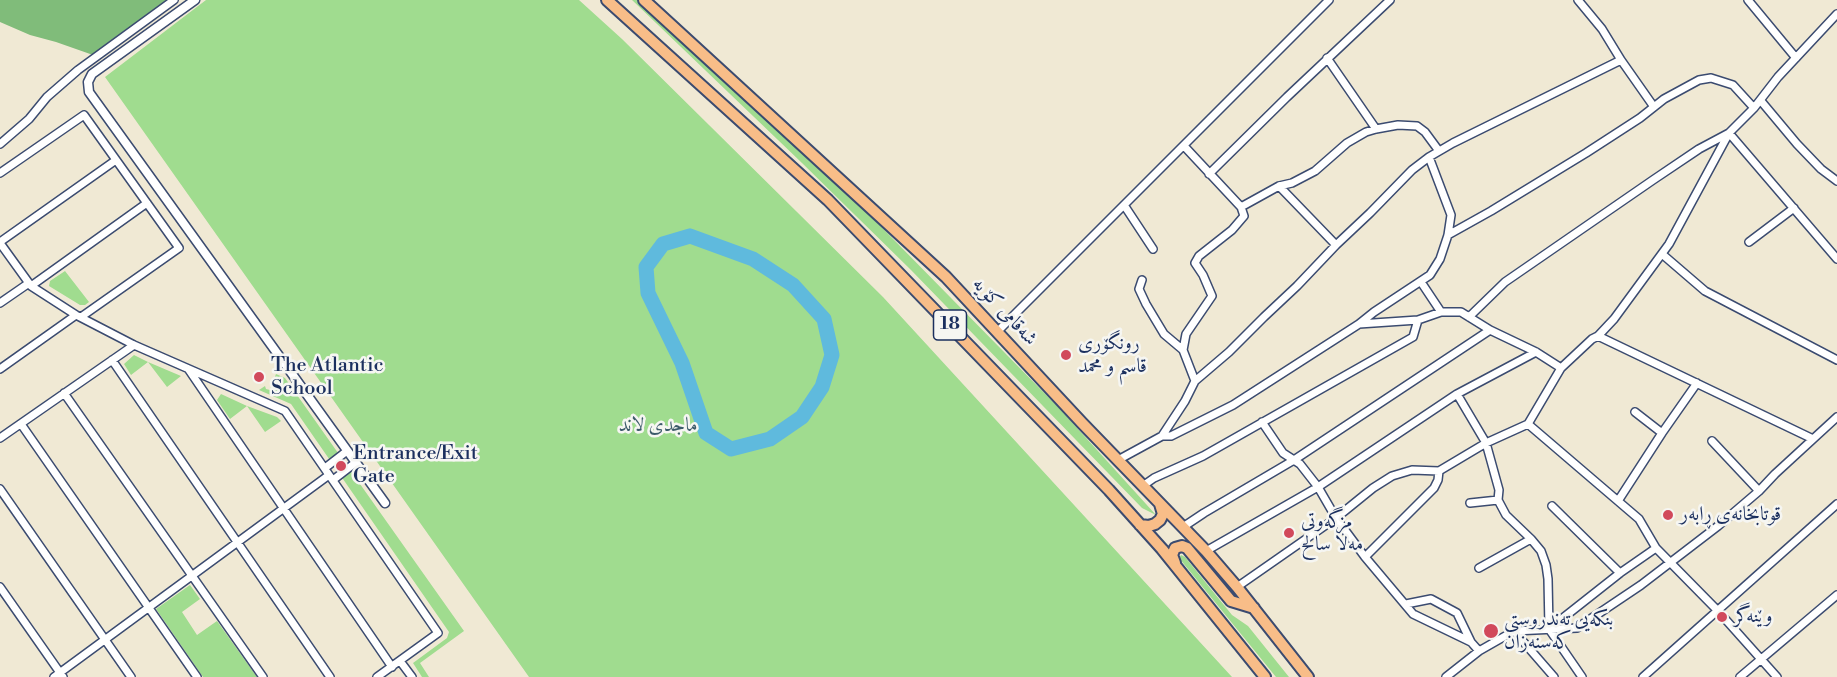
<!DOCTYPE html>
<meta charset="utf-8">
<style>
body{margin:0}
canvas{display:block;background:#f0e9d4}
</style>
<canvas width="1837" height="677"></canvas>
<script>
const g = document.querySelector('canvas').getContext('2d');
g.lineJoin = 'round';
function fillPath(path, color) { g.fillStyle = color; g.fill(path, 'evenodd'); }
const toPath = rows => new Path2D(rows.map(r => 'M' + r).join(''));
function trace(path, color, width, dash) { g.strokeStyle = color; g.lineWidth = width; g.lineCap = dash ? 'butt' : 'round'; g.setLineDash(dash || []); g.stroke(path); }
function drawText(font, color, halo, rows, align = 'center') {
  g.font = font + ' "Libre Bodoni",Amiri,serif'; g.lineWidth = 5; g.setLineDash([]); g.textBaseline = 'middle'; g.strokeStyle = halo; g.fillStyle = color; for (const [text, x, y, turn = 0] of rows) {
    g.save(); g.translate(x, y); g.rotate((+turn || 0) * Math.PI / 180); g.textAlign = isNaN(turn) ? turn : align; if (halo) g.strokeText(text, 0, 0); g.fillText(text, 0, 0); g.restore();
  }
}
fillPath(toPath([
 [206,0,579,0,622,39,883,297,1232,677,529,677,105,77],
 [632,0,637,0,703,53,794,138,1058,407,1156,515,1142,508,911,270,802,163],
 [65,271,89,302,85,305,80,305,49,286,50,281],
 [134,355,148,362,181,376,167,387,148,362,131,375,124,364],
 [276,374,285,378,464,631,420,663,429,677,422,677,413,663,447,638,449,632,291,404,259,390,265,386,266,389,270,390],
 [221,394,247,406,277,417,281,421,265,432,247,406,230,419,217,400],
 [1181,555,1185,557,1232,615,1248,626,1289,677,1276,677,1179,558],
 [190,585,200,599,182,612,197,635,217,621,257,677,203,677,156,609]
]), '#a0dc8f');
fillPath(toPath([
 [0,0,170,0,93,55,56,42,30,35,0,22]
]), '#80bc7a');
trace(toPath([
 [690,236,753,259,793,285,824,319,832,355,822,387,802,417,770,439,731,449,706,433,682,363,648,293,646,267,663,244,690,236]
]), '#5fbadd', 15);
const minor = toPath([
 [1578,0,1602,29,1621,60,1654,107],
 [1748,0,1796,58],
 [1327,58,1376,129],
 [1761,101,1797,144,1821,169,1837,181],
 [0,144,29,119,47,97,78,70,174,0],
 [1184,146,1241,207],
 [0,173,84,115,179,248,81,317],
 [1209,174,1287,97,1390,0],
 [1279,186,1336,245],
 [1124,205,1153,249],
 [1448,235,1491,211,1586,153,1640,118,1664,99,1699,80,1711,78,1733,85,1754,108],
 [0,242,116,160],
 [1749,242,1794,208],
 [0,243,31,286,76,315,134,345,285,411,438,633,377,677],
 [1662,254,1705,291,1837,360],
 [1142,280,1139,289,1146,304,1164,334,1183,350,1195,381],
 [1421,282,1441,312],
 [31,286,147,203],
 [0,303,29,283],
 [1469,317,1505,282,1653,180,1699,149,1729,133,1837,259],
 [1359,324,1374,312,1430,275,1440,259,1448,235,1451,215,1429,157],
 [997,332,1329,0],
 [1598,336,1813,439],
 [1183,350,1186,334,1212,296,1203,275,1195,263,1199,256,1232,230,1244,216,1241,207,1279,186,1292,183,1315,171,1347,143,1366,132,1376,129,1398,125,1417,126,1425,132,1439,151],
 [112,360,330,677],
 [0,369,76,315],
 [189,370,392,667],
 [64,393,263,677],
 [1457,394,1486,443,1499,490,1498,500],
 [1635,412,1662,433],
 [1262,422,1283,453,1300,464,1318,487,1336,518,1365,557],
 [21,424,197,677],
 [1528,424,1639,519,1656,548,1718,611,1777,677],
 [1162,436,1185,401,1195,381,1229,352,1264,317,1297,286,1336,245,1370,213,1412,170,1429,157,1453,143,1621,60],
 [0,438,134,345],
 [1712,441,1759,491],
 [1118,460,1162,436,1171,436,1233,405,1359,324,1418,320,1441,312,1461,312,1490,330,1536,352,1561,368],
 [325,468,347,451],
 [333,480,355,463],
 [1144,485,1154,478,1203,456,1413,337,1418,320],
 [0,489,131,677],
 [1618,501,1662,433,1697,383],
 [1470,503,1498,500,1506,515,1531,539,1541,551,1546,565,1548,579,1549,629,1582,677],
 [1552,506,1620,573],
 [1183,527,1204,513,1294,460,1490,330],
 [1206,551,1318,487,1457,394,1536,352],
 [1479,568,1531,539],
 [0,587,63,677],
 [1237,587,1336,518,1373,488,1392,476,1412,470,1439,471],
 [1406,604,1431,599,1457,613,1471,642],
 [1549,629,1620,573,1656,548],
 [1514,631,1554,677],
 [1479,651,1471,642,1413,614,1365,557,1434,488,1438,480,1439,471,1486,443,1528,424,1561,368,1592,339,1598,336,1614,319,1669,244,1729,133,1754,108,1778,77,1837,14],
 [400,661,412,677],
 [54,677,329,475],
 [1446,677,1479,651,1514,631,1577,628,1641,585,1718,526,1759,491,1775,474,1837,417],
 [1643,677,1837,504],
 [1740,677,1837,595]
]);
const tertiary = toPath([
 [195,0,92,74,88,82,89,92,385,503]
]);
const trunk = toPath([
 [607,0,828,200,1109,490,1162,549,1265,677],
 [644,0,946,277,1082,423,1206,551,1237,587,1308,677],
 [1140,525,1149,526,1155,524,1160,520,1163,514,1160,504],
 [1175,563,1172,555,1175,548,1182,546,1187,548,1231,601,1254,608]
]);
trace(minor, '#3b4b70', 10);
trace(tertiary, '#3b4b70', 11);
trace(trunk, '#3b4b70', 14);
trace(minor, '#fff', 7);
trace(tertiary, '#fff', 8);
trace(trunk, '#f8bd88', 10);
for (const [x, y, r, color] of [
 [1066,355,6,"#d1495b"],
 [259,377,6,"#d1495b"],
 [341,466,6,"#d1495b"],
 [1668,515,6,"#d1495b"],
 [1289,533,6,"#d1495b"],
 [1722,617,6,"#d1495b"],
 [1491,631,8,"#d1495b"]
]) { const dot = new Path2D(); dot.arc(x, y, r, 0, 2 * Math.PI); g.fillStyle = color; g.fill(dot); trace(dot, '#f6f6f2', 2); }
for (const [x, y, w] of [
 [950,325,33]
]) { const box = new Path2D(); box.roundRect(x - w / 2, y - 15, w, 30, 4.5); g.fillStyle = '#f6f6f2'; g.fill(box); trace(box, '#1b2f5e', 1.5); }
drawText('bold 18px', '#1b2f5e', null, [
 ["18",950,325]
]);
drawText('20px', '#1b2f5e', '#f6f6f2', [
 ["شەقامی کۆیە",1004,312,47]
]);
drawText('20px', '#1b2f5e', '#f6f6f2', [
 ["رونگۆری",1078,344],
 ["قاسم و محمد",1078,367],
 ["The Atlantic",271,366],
 ["School",271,389],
 ["Entrance/Exit",353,454],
 ["Gate",353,477],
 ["قوتابخانەی ڕابەر",1680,515],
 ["مزگەوتی",1301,522],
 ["مەلا سالح",1301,545],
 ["وێنەگر",1734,617],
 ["بنکەیی تەندروستی",1504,620],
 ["کەسنەزان",1504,643]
], 'left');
drawText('20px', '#3c5a6a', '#f6f6f2', [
 ["ماجدی لاند",658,426]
]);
</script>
